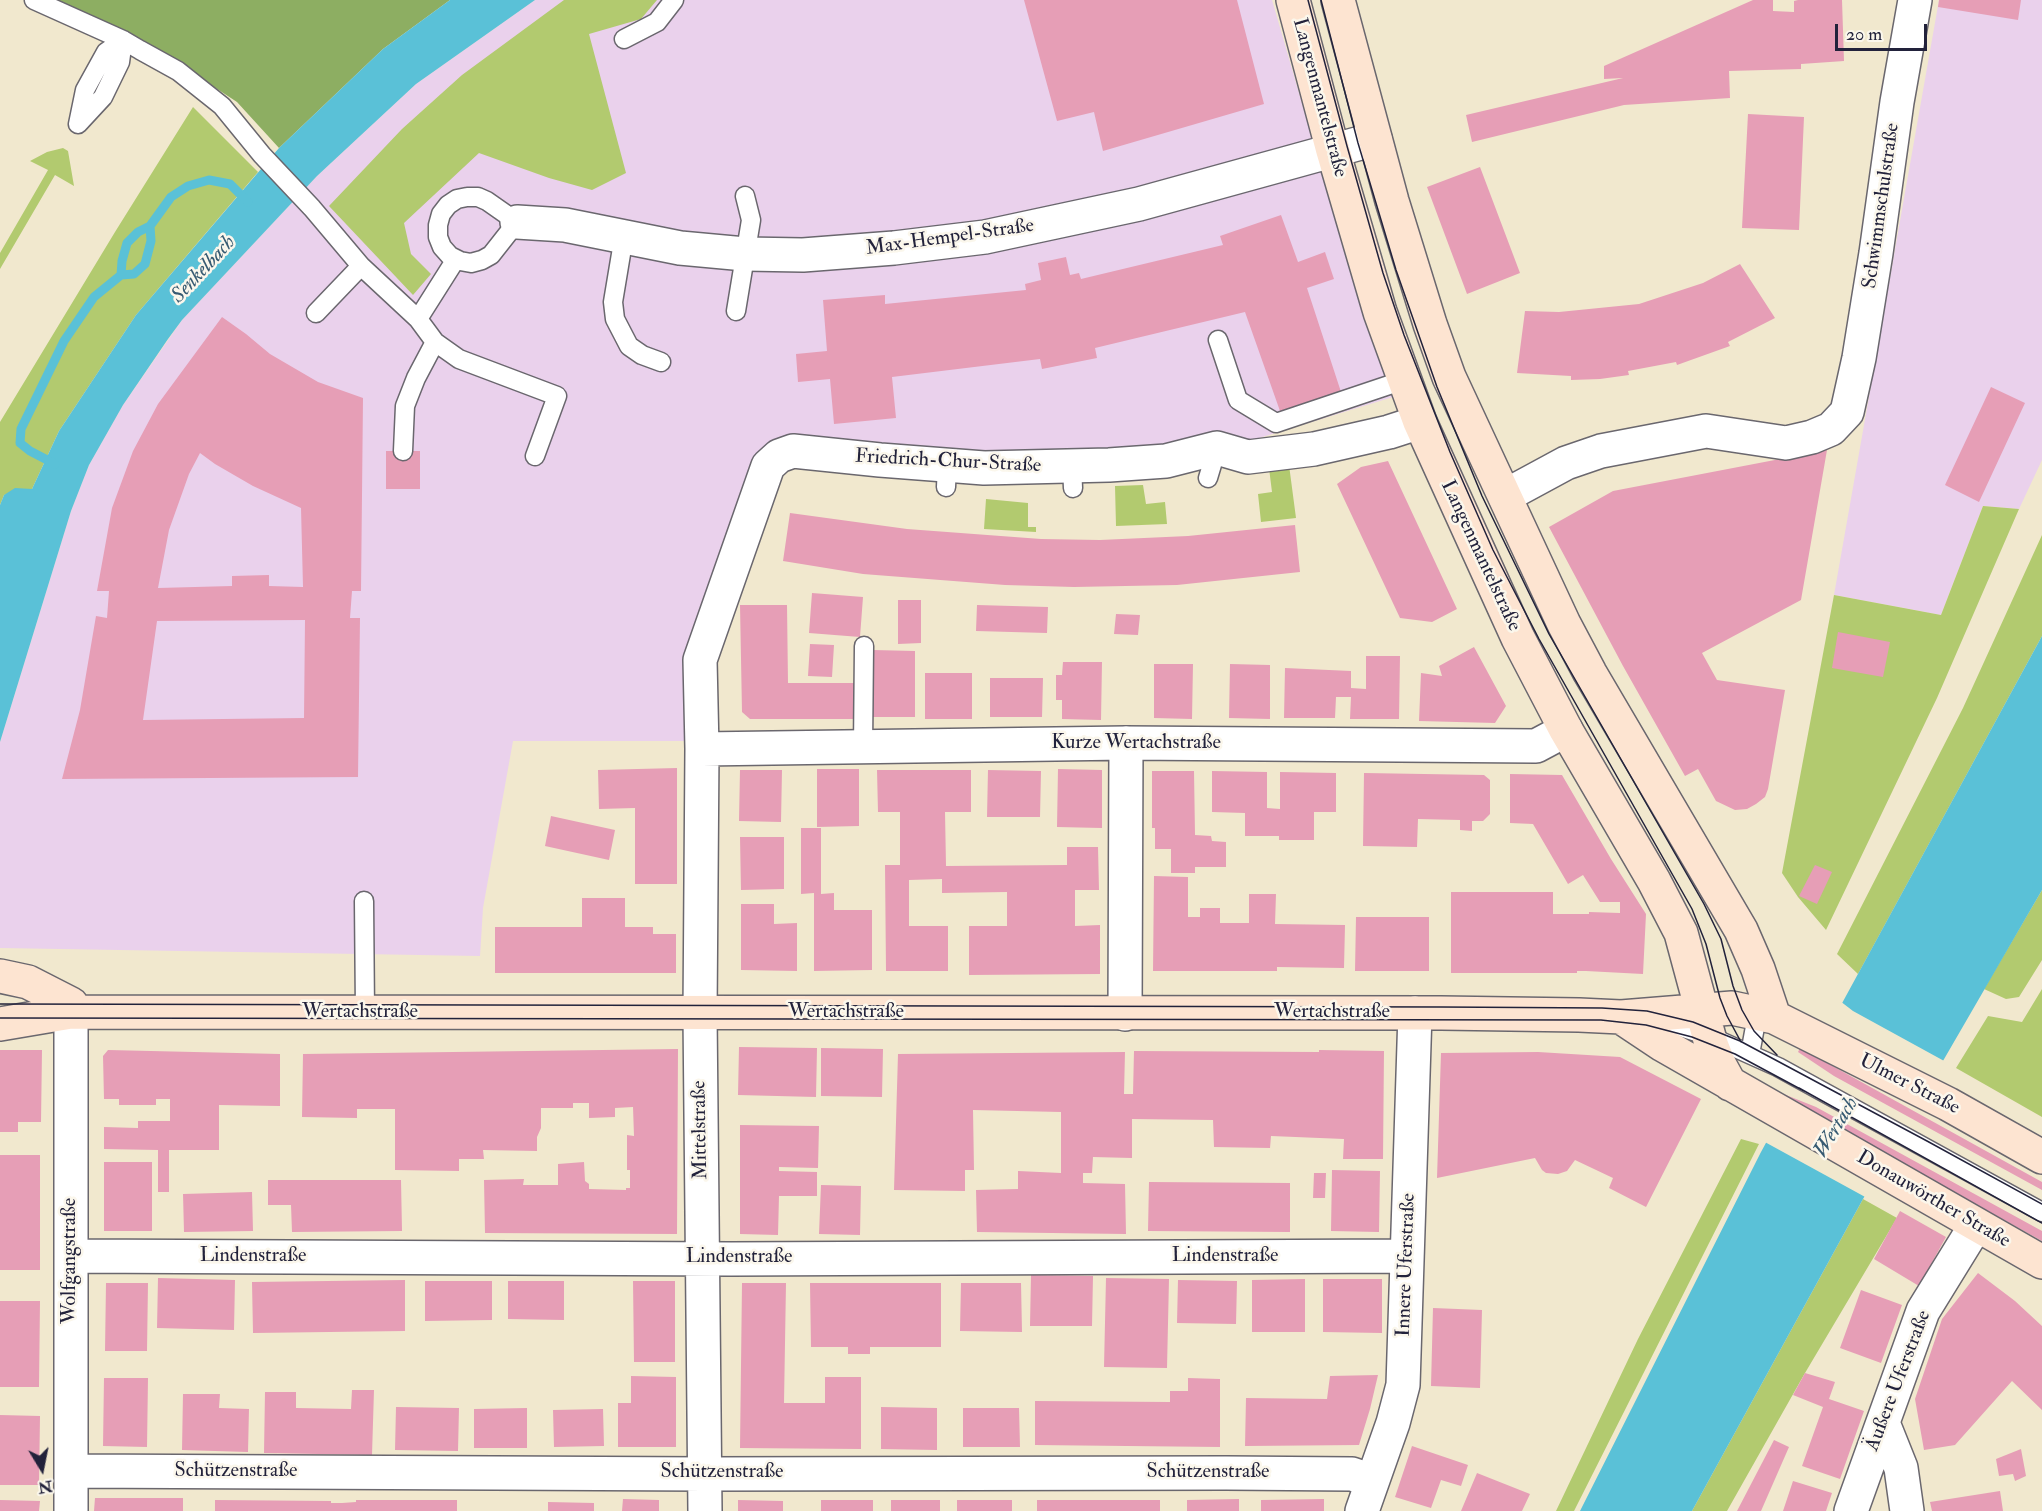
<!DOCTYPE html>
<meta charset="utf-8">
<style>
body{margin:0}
#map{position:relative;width:2042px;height:1511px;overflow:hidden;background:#f1e8ce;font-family:"IM FELL Double Pica",serif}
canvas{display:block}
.north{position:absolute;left:12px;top:1439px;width:60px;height:60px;-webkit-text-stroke:4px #fbf7ec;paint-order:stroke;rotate:170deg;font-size:16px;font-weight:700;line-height:24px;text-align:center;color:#22223b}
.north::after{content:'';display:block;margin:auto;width:21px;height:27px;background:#22223b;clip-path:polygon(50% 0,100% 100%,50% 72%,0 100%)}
.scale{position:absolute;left:1835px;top:24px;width:92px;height:27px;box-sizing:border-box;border:3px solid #22223b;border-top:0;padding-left:8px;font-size:18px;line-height:21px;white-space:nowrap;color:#22223b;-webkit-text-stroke:4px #fbf7ec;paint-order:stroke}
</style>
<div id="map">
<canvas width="2042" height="1511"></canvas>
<div class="north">N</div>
<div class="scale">20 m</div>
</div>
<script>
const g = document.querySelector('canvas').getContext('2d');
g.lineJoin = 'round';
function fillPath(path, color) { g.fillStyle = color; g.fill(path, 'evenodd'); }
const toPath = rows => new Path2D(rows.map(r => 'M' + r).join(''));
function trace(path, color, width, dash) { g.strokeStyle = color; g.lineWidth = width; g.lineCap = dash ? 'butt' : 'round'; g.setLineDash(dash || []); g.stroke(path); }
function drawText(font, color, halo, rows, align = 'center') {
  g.font = font + ' "IM FELL Double Pica",serif'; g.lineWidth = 5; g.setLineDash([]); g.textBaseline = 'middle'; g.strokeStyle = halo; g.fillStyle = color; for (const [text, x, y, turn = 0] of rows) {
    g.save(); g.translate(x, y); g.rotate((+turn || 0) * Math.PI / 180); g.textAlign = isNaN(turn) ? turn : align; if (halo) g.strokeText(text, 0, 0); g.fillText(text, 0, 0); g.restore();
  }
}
fillPath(toPath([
 [535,0,1272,0,1337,224,1373,342,1393,397,1230,447,779,457,688,741,513,741,483,908,480,956,0,948,0,742,71,511,89,465,123,405,182,320,317,176,416,84],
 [1939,0,2042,0,2042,460,2019,509,1983,506,1941,615,1834,595]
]), '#ead1ec');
fillPath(toPath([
 [564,0,657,0,641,19,589,34,626,173,592,190,549,178,479,153,404,223,411,254,431,274,413,295,329,206,402,129,462,75],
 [193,107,258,172,136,315,59,431,32,489,4,495,0,505,0,422,115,232],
 [63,148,68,151,74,186,55,175,0,269,0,253,48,170,30,161,47,152],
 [1289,465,1296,518,1261,522,1258,494,1272,492,1269,468],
 [1143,485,1146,504,1165,502,1167,524,1116,526,1115,486],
 [986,499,1028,503,1028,527,1036,527,1036,532,984,529],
 [1983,506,2019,509,1937,698,1826,930,1798,897,1782,873,1834,595,1941,615],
 [2042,535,2042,636,1858,974,1837,954,1963,708],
 [2042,890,2042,960,2019,997,2006,999,1984,989],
 [2042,989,2042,1117,1956,1068,1988,1016,2022,1022],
 [1741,1139,1759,1144,1574,1511,1556,1511,1638,1339],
 [1863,1199,1897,1218,1805,1373,1727,1511,1692,1511]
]), '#b2ca6f');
fillPath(toPath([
 [57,0,450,0,383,49,279,148,237,102,153,47]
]), '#8dae62');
fillPath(toPath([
 [450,0,535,0,416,84,317,176,182,320,168,339,123,405,89,465,71,511,0,742,0,505,4,495,15,488,32,489,59,431,136,315,279,148,383,49],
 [2042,636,2042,890,1863,1199,1692,1511,1580,1511,1761,1152]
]), '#5ac1d7');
fillPath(toPath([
 [1840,1001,1853,1011,1946,1062,1867,1198,1763,1141]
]), '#f1e8ce');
trace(toPath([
 [121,275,122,261,127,243,138,232,150,226],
 [55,464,30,451,20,443,21,429,64,341,94,297,121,275,134,274,145,264,151,241,150,226,171,197,188,186,209,180,230,184,248,202]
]), '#5ac1d7', 9);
fillPath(toPath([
 [1024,0,1237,0,1264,104,1103,151,1094,112,1057,121],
 [1753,0,1773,0,1773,11,1794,12,1794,1,1798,0,1842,0,1844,61,1801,64,1801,69,1729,71,1730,98,1624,105,1472,142,1466,115,1623,78,1604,79,1604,66],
 [1939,0,2021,0,2018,20,1938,7],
 [1748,114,1804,117,1799,230,1742,228],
 [1480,167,1520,273,1467,294,1427,187],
 [1281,215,1298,262,1325,252,1334,279,1307,288,1341,392,1280,411,1245,312,1095,348,1097,358,1042,369,1040,359,892,377,896,418,834,424,830,379,798,382,796,354,827,351,823,300,885,295,885,304,1026,290,1025,284,1041,280,1038,263,1066,257,1070,275,1079,273,1081,279,1223,245,1220,236],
 [1740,264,1775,318,1728,342,1730,346,1677,365,1676,362,1628,371,1629,375,1600,379,1571,380,1571,376,1517,373,1525,311,1559,312,1639,304,1703,283],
 [222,317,246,334,270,354,318,382,363,398,361,591,352,591,350,618,360,618,358,777,62,779,80,710,96,616,107,618,109,591,97,591,112,508,133,451,158,404],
 [200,453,215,464,253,486,301,508,303,587,269,586,269,575,232,576,232,586,158,588,169,530,189,474],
 [305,620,304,718,143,720,157,621],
 [1991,387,2025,403,1979,502,1945,485],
 [1827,450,1801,600,1702,653,1717,680,1785,690,1768,789,1765,797,1756,804,1747,809,1735,810,1716,801,1698,769,1685,776,1623,666,1549,527,1613,491],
 [386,451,420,451,420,489,386,489],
 [1388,461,1457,609,1432,622,1400,618,1337,484,1361,467],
 [790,513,907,529,1041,539,1100,540,1188,536,1295,525,1300,572,1177,585,1074,587,1005,585,863,574,783,561],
 [812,593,863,597,860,637,809,633],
 [898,600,921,600,921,643,898,644],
 [740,605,787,605,788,683,855,683,855,719,750,719,742,712],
 [977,605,1048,607,1047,633,976,631],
 [1116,614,1140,615,1138,635,1114,634],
 [1838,632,1890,642,1883,677,1832,668],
 [810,644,834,645,832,677,808,676],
 [1474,647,1506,706,1495,723,1419,721,1421,673,1442,676,1439,666],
 [873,650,915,651,915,717,873,717],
 [1366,656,1400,656,1399,719,1350,719,1351,697,1336,697,1335,718,1284,718,1285,668,1351,671,1351,688,1366,689],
 [1063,662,1102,662,1101,720,1062,719,1062,700,1056,700,1056,675,1062,675],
 [1154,664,1193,664,1192,719,1154,718],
 [1230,664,1270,665,1270,719,1229,718],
 [925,673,972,673,972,719,925,719],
 [990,678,1043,678,1042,717,990,717],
 [677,768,677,884,635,884,635,808,599,809,598,770],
 [817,769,859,769,859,826,817,827],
 [1058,769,1102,770,1102,828,1057,827],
 [740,770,782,770,781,822,739,821],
 [877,770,971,770,971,812,945,812,946,866,1067,865,1067,847,1098,847,1099,890,1075,890,1075,926,1100,925,1100,974,969,975,969,926,1007,926,1007,892,942,893,942,879,909,880,909,926,948,926,948,971,886,971,885,865,900,865,900,812,878,812],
 [988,770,1041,771,1040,817,987,817],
 [1152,771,1194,771,1195,835,1211,836,1212,841,1226,842,1226,867,1195,867,1195,873,1171,873,1171,849,1155,849,1155,828,1152,828],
 [1212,771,1267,772,1267,808,1280,809,1280,772,1336,773,1336,812,1314,812,1314,840,1279,840,1279,836,1245,836,1245,813,1212,812],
 [1364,773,1484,775,1490,780,1490,814,1483,821,1472,821,1472,831,1460,830,1460,820,1418,819,1417,847,1363,846],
 [1510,774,1562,775,1611,859,1646,914,1643,974,1586,971,1577,971,1577,973,1451,973,1451,892,1553,892,1553,914,1589,914,1589,912,1620,913,1620,902,1600,902,1583,875,1568,884,1533,824,1510,823],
 [551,816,615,830,609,860,545,846],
 [801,828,821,828,821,894,834,893,834,910,872,910,872,970,814,971,814,893,801,894],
 [740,837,784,837,784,889,741,890],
 [1815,865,1832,872,1817,904,1799,896],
 [1154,876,1188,877,1188,917,1200,917,1200,908,1220,908,1220,923,1249,923,1249,894,1276,894,1275,924,1345,925,1344,968,1277,967,1277,971,1153,971],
 [582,898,625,898,625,927,653,927,653,934,676,934,676,973,495,973,495,927,582,927],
 [741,904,774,904,774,924,797,923,797,971,741,970],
 [1356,917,1429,917,1429,971,1355,971],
 [739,1047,817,1048,816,1097,738,1095],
 [821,1048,883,1049,882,1097,821,1096],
 [1800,1048,2042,1182,2042,1190,1834,1076,1798,1052],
 [678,1049,677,1234,485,1233,484,1180,524,1179,523,1185,558,1185,558,1164,584,1162,585,1181,589,1184,589,1189,626,1190,626,1188,630,1188,630,1170,627,1170,627,1135,634,1136,633,1107,615,1108,615,1117,589,1118,589,1103,573,1103,573,1108,541,1108,541,1128,537,1137,537,1151,483,1150,484,1159,459,1159,459,1171,395,1170,395,1109,357,1109,357,1118,302,1117,303,1054],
 [0,1050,42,1050,41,1122,18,1122,18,1132,0,1132],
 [108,1050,280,1054,280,1106,219,1105,219,1150,169,1150,169,1192,158,1192,158,1150,104,1149,104,1127,138,1128,138,1121,170,1121,170,1099,156,1099,156,1105,119,1105,119,1099,104,1099,103,1056],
 [1319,1050,1384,1051,1383,1159,1343,1159,1344,1139,1271,1136,1270,1148,1214,1147,1213,1120,1132,1119,1132,1158,1093,1157,1092,1173,1083,1173,1083,1183,1125,1184,1126,1234,977,1232,976,1190,1018,1189,1018,1171,1061,1173,1061,1112,973,1110,974,1170,965,1170,965,1191,894,1190,898,1054,1125,1052,1124,1094,1133,1094,1134,1051,1319,1052],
 [1538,1052,1620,1057,1701,1099,1646,1207,1609,1188,1613,1178,1575,1160,1567,1171,1558,1174,1546,1173,1542,1170,1535,1158,1437,1178,1441,1053],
 [1776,1091,1816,1107,2042,1231,2042,1241,1775,1093],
 [740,1125,819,1126,818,1168,779,1167,779,1171,817,1172,817,1196,779,1196,778,1235,740,1234],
 [0,1155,40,1155,40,1270,0,1270],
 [104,1162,152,1162,152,1231,104,1231],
 [1332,1170,1380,1171,1379,1232,1331,1231],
 [1314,1173,1326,1173,1325,1198,1313,1198],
 [268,1180,401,1180,402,1231,292,1232,291,1205,268,1205],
 [1149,1182,1290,1183,1290,1232,1148,1231],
 [821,1185,861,1186,860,1235,819,1234],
 [252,1192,253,1231,184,1232,183,1194],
 [1900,1211,1946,1237,1919,1286,1874,1259],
 [1978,1273,2015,1301,2042,1326,2042,1410,2012,1381,1955,1445,1924,1450,1915,1399,1942,1319],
 [1031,1275,1093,1276,1092,1326,1030,1326],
 [158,1278,235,1280,234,1330,157,1328],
 [1106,1278,1169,1279,1167,1368,1104,1367],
 [1305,1279,1305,1332,1252,1332,1252,1280],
 [1323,1279,1382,1279,1382,1333,1323,1332],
 [405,1280,405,1331,253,1333,252,1282],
 [1178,1280,1237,1281,1236,1324,1177,1323],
 [425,1281,492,1281,492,1320,425,1321],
 [508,1281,564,1281,564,1320,508,1319],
 [633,1281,675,1281,675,1362,634,1362],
 [106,1283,148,1283,147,1351,105,1351],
 [742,1283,786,1283,784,1403,825,1403,825,1377,861,1377,861,1449,740,1448],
 [810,1283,941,1283,941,1347,870,1347,870,1354,848,1354,848,1347,811,1347],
 [961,1283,1021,1283,1022,1332,960,1331],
 [1861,1290,1902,1305,1881,1363,1840,1348],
 [0,1301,40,1301,39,1387,0,1387],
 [1433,1308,1482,1310,1480,1388,1431,1386],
 [1805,1373,1835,1382,1829,1399,1864,1411,1840,1479,1802,1466,1823,1407,1793,1395],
 [1378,1375,1370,1409,1359,1445,1245,1446,1246,1398,1327,1399,1330,1376],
 [631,1376,676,1377,676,1447,618,1447,618,1403,631,1403],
 [104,1378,148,1378,147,1447,103,1446],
 [1188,1378,1220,1379,1220,1447,1035,1445,1035,1401,1170,1402,1170,1391,1188,1391],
 [352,1390,374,1390,372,1455,264,1453,265,1392,296,1392,296,1408,351,1409],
 [183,1394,220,1394,219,1408,249,1409,248,1452,182,1450],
 [396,1407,459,1408,458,1451,395,1450],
 [881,1407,937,1408,937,1450,881,1449],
 [527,1408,527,1448,474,1448,474,1409],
 [963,1408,1019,1408,1020,1447,963,1447],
 [603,1409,604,1446,554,1447,553,1410],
 [0,1415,40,1416,39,1485,0,1485],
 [1774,1440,1789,1447,1761,1511,1737,1511],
 [1412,1446,1468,1465,1461,1486,1441,1480,1431,1508,1395,1497],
 [2021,1449,2026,1476,2015,1481,2013,1474,1999,1476,1996,1459],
 [1477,1473,1530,1494,1522,1511,1461,1511],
 [1793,1481,1832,1493,1826,1511,1783,1511],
 [2000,1491,2003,1511,1932,1511,1930,1502],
 [95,1498,183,1498,183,1511,94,1511],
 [623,1499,659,1500,659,1511,622,1511],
 [1239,1499,1239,1511,1187,1511,1187,1500],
 [1324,1499,1324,1511,1261,1511,1261,1500],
 [0,1500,40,1501,39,1511,0,1511],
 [215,1500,331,1501,331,1503,342,1503,356,1502,356,1500,457,1500,457,1511,215,1511],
 [738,1500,783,1501,783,1511,738,1511],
 [821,1500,873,1500,873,1511,821,1511],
 [891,1500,940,1500,940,1511,891,1511],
 [957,1500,1012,1500,1012,1511,957,1511],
 [1037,1500,1160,1500,1160,1511,1037,1511],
 [548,1502,594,1503,594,1511,548,1511]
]), '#e69eb6');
const lane = toPath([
 [34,0,123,40,140,50,178,71,222,106,262,155,312,208,361,266,418,319,435,342,459,359,557,396,535,456],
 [624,39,657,22,674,0],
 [123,40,120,62,103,97,78,124,85,90,106,52,123,40],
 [467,197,478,197,487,201,517,222,491,255,482,260,471,263,460,261,450,256,442,247,438,237,438,225,441,214,448,205,457,199,467,197],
 [624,236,613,302,615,319,629,346,642,355,661,362],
 [736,311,751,220,745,196],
 [316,313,361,266],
 [418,319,456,259],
 [1218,340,1238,400,1276,423,1404,380],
 [403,451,405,406,416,378,435,342],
 [1072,466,1073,488],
 [1208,478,1217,448],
 [946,487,947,465],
 [863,748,864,646],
 [364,901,365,1013],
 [1661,1021,1709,1036,1778,1067,2042,1212],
 [1750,1054,1759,1005]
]);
const street = toPath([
 [517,222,565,225,680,248,745,254,803,255,894,248,985,237,1139,204,1375,139],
 [1505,496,1566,463,1601,451,1706,431,1786,443,1812,437,1831,429,1847,412,1859,358,1876,253,1897,102,1915,0],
 [702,749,1126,743,1536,746,1566,730],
 [1125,1014,1126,743],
 [71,1256,731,1259,1407,1256],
 [1883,1423,1901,1468,1907,1511],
 [71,1471,705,1474,1226,1473,1352,1474,1372,1481],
 [71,1511,71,1012],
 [705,1511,700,1014,702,749,700,660,768,466,779,456,793,451,880,460,984,468,1109,465,1166,461,1217,448,1248,457,1314,449,1389,432,1420,422],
 [1362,1511,1393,1423,1403,1385,1415,1013],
 [1851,1511,1923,1311,1976,1225]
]);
const secondary = toPath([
 [1293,0,1333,151,1380,312,1420,422,1518,638,1566,730,1654,881,1681,933,1711,1044,1718,1062,1730,1084],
 [1338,0,1392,201,1430,324,1449,377,1564,624,1590,673,1741,930,1758,969,1774,1017],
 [0,976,28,982,71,1004,71,1012],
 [1621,1017,1663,1045,2042,1262],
 [0,1024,71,1012,1441,1013,1579,1015,1621,1017,1732,1008,1774,1017,1948,1104,2042,1157]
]);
trace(lane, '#6a676e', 21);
trace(street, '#6a676e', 36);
trace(secondary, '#6a676e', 36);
trace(lane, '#fff', 18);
trace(street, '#fff', 33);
trace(secondary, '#fde4d1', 33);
trace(toPath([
 [1308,0,1347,146,1383,273,1404,335,1450,452,1493,550,1539,639,1692,909,1706,944,1720,998,1727,1016,1741,1042],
 [1321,0,1358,143,1396,270,1437,387,1482,496,1549,634,1704,904,1721,939,1733,986,1742,1010,1754,1031,1777,1055],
 [0,1004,1441,1007,1602,1008,1647,1011,1693,1022,1740,1041,1927,1141,2042,1204],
 [0,1018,1601,1020,1646,1025,1692,1037,1735,1054,1804,1091],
 [1799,1088,2042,1223]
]), '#22223b', 1.5);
drawText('20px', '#22223b', '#fbf7ec', [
 ["Langenmantelstraße",1319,98,75],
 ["Schwimmschulstraße",1882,206,-82],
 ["Max-Hempel-Straße",950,238,-8],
 ["Friedrich-Chur-Straße",948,462,3],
 ["Langenmantelstraße",1480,556,65],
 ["Kurze Wertachstraße",1136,744],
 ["Wertachstraße",360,1013],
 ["Wertachstraße",846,1013],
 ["Wertachstraße",1332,1013],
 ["Ulmer Straße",1909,1085,27],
 ["Mittelstraße",701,1130,-91],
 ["Donauwörther Straße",1933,1200,30],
 ["Lindenstraße",253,1257],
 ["Lindenstraße",1225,1257],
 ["Lindenstraße",739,1258],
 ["Wolfgangstraße",71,1261,-90],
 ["Innere Uferstraße",1407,1265,-88],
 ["Äußere Uferstraße",1899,1381,-69],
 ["Schützenstraße",236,1472],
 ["Schützenstraße",722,1473],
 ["Schützenstraße",1208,1473]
]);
drawText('italic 21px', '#365a72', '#fbf7ec', [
 ["Senkelbach",204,270,-47],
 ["Wertach",1837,1128,-59]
]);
</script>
